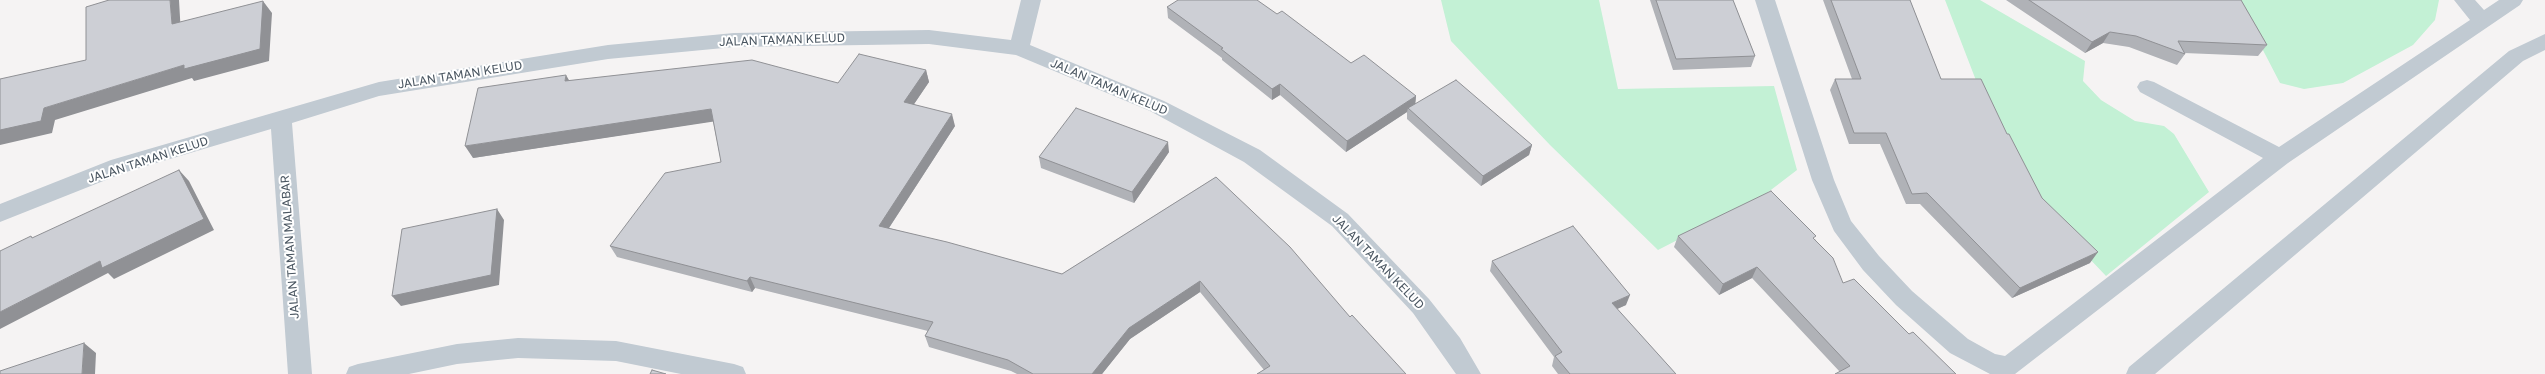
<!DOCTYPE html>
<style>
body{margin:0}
canvas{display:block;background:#f5f3f3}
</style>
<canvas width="2545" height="374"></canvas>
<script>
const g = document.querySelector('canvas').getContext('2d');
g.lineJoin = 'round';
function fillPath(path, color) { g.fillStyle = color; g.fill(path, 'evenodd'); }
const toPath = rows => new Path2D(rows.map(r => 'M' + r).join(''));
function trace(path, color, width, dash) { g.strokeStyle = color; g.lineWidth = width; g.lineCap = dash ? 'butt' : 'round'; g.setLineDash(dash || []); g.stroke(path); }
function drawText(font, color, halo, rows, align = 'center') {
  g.font = font + ' "Golos Text",sans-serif'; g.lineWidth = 4; g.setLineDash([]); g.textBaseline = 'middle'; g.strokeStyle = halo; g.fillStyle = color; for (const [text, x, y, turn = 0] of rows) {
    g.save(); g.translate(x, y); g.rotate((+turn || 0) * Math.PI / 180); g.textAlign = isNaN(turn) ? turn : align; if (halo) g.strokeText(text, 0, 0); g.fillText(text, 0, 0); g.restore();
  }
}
fillPath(toPath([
 [1441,0,1599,0,1618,89,1774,86,1797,170,1763,196,1658,250,1550,145,1451,41],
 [1945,0,1980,0,2085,61,2083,81,2101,100,2135,121,2164,126,2174,134,2209,192,2106,276,2048,215,1982,96],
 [2237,0,2439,0,2435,20,2413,45,2343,83,2304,89,2280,83]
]), '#c3f1d5');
fillPath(toPath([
 [1021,0,1041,0,1030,45,1164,101,1260,150,1348,214,1429,299,1460,338,1481,374,1456,374,1413,313,1332,226,1244,162,1150,111,1016,55,929,44,734,47,608,59,379,96,292,123,312,374,288,374,271,129,126,172,0,222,0,204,111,160,379,82,608,45,734,33,929,30,1011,40,1021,0],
 [1755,0,1775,0,1834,180,1851,221,1879,256,1912,291,1968,339,1995,354,2005,356,2263,158,2140,92,2137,87,2140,82,2147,80,2154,82,2279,147,2470,20,2454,0,2475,0,2484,10,2499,0,2523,0,2520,5,2288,163,2015,374,1990,374,1950,353,1896,305,1863,270,1834,231,1812,180,1755,0],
 [2545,34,2545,50,2523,61,2155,374,2126,374,2129,367,2509,51,2545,34],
 [518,338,616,341,734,364,743,367,746,374,681,374,616,361,518,358,457,364,409,374,346,374,349,367,358,364,457,344,518,338]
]), '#c1cad2');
fillPath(toPath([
 [1650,0,1733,0,1755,56,1751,67,1673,70],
 [1823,0,1910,0,1941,79,2007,134,2042,198,2090,263,2012,298,1920,204,1906,204,1880,144,1849,144,1830,90,1835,79,1852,79],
 [2006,0,2241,0,2267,45,2258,56,2184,53,2185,54,2177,65,2129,47,2103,43,2085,53],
 [1167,7,1277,14,1351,63,1416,96,1415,104,1532,145,1529,155,1481,186,1407,119,1407,112,1346,152,1280,95,1272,100,1222,60,1222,58,1168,18],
 [926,70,929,82,914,104,955,126,889,228,1062,274,1216,177,1350,317,1264,370,1200,292,1130,339,1102,374,1017,374,1011,371,929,347,925,336,928,331,755,288,752,292,617,257,610,246,721,162,713,121,473,158,569,80,838,83],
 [1169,152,1134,203,1041,168,1039,157],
 [1678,236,1815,239,1843,283,1909,334,1840,372,1752,278,1719,295,1674,247],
 [1492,261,1626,305,1617,309,1676,374,1558,374,1552,366,1554,357,1490,271]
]), '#b0b2b7');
fillPath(toPath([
 [170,0,179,0,181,35,172,24],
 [263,1,272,13,269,61,194,81,192,78,55,120,52,133,0,145,0,130,44,108,184,65],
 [2110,32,2103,43,2085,53,2092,42],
 [926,70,929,82,908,113,904,102],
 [566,75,573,87,565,81],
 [1280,84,1280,95,1272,100,1272,89],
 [1416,96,1415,107,1408,108,1407,112,1346,152,1347,141],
 [711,109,717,121,473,158,465,146],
 [952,114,955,126,883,237,879,226],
 [1168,142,1169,152,1134,203,1132,192],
 [1532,145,1529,155,1481,186,1483,176],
 [179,170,189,181,214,230,114,279,108,273,0,329,0,312,100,261],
 [497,209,504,220,499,285,401,306,392,296],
 [2098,252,2090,263,2012,298,2020,288],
 [1757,267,1752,278,1719,295,1723,284],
 [750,277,755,288,752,292,747,281],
 [1200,281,1200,292,1130,339,1102,374,1092,374,1129,328],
 [1630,295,1626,305,1608,313,1612,303],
 [84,343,96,353,95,374,82,374]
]), '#909195');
const building = toPath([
 [109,0,170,0,172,24,263,1,260,49,184,69,184,65,44,108,41,121,0,130,0,79,86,60,86,7,109,0],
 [1178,0,1257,0,1277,14,1282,11,1351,63,1364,55,1416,96,1347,141,1280,84,1272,89,1221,49,1223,48,1167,7,1178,0],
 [1656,0,1733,0,1755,56,1676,59,1656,0],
 [1831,0,1910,0,1941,79,1981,79,2007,134,2009,134,2042,198,2098,252,2020,288,1927,193,1912,194,1886,133,1854,133,1835,79,1861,79,1831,0],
 [2029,0,2241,0,2267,45,2178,41,2185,54,2136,36,2110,32,2092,42,2029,0],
 [859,54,926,70,904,102,952,114,879,226,947,242,1062,274,1216,177,1290,247,1350,317,1352,315,1406,374,1257,374,1270,366,1200,281,1129,328,1092,374,1033,374,1008,360,925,336,933,322,750,277,747,281,610,246,665,173,721,162,711,109,465,146,478,88,566,75,565,81,752,60,838,83,859,54],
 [1456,80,1532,145,1483,176,1408,108,1456,80],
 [1076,108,1168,142,1132,192,1039,157,1076,108],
 [179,170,204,219,102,268,100,261,0,312,0,251,31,236,32,238,179,170],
 [1771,191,1816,236,1813,238,1833,258,1843,283,1854,279,1909,334,1913,332,1956,374,1835,374,1850,366,1757,267,1723,284,1678,236,1771,191],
 [497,209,491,275,392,296,402,229,497,209],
 [1573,226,1630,295,1612,303,1676,374,1570,374,1555,356,1562,352,1492,261,1573,226],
 [84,343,82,374,0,374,0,371,84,343],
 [652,370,666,374,650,374,652,370]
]);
fillPath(building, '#cdcfd5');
trace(building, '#909195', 1);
drawText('12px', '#4a5661', '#fff', [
 ["JALAN TAMAN KELUD",782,40,-2],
 ["JALAN TAMAN KELUD",460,75,-9],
 ["JALAN TAMAN KELUD",1109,87,23],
 ["JALAN TAMAN KELUD",148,160,-18],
 ["JALAN TAMAN MALABAR",290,247,-94],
 ["JALAN TAMAN KELUD",1378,262,46]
]);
</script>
